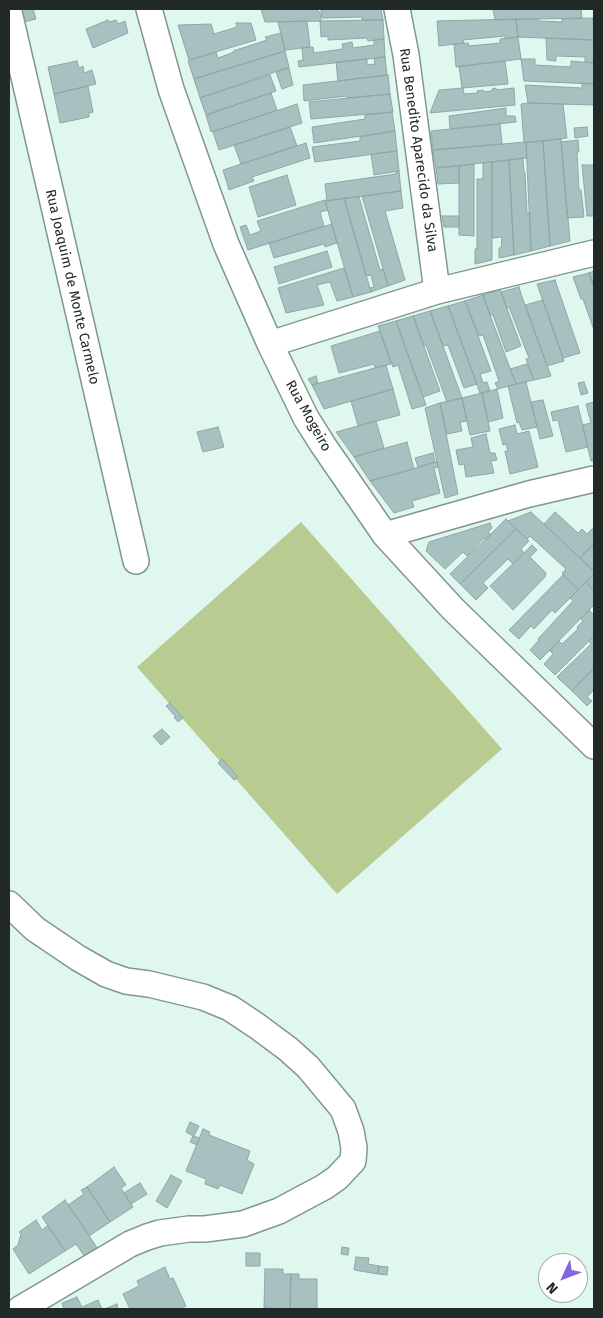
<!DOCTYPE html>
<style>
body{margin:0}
#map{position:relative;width:603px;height:1318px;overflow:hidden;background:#dff7ee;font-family:"Fira Sans",sans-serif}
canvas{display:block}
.frame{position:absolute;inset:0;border:10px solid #212a27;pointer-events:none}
.north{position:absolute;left:538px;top:1253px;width:50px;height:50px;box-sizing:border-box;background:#fff;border:1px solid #a6aaa9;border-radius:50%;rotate:227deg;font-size:14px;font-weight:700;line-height:20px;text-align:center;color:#212a27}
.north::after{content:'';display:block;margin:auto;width:18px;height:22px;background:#8464e0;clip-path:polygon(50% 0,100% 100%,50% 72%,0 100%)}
</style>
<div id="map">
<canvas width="603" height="1318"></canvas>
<div class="frame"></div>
<div class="north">N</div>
</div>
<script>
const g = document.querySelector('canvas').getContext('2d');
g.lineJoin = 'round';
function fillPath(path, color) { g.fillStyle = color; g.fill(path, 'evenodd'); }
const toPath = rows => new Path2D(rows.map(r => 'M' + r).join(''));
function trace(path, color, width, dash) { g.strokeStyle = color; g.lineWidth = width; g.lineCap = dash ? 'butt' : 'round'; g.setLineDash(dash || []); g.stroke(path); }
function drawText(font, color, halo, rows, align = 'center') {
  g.font = font + ' "Fira Sans",sans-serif'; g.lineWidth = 4; g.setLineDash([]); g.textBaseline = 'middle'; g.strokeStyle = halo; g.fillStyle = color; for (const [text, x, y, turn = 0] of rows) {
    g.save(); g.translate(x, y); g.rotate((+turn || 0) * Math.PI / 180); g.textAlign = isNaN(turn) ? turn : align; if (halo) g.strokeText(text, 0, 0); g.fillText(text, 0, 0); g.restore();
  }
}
fillPath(toPath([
 [301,522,502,749,337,894,137,667]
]), '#b8cb90');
const building = toPath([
 [17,9,33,9,36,19,20,23,17,9],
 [261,9,317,9,318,12,320,12,321,21,265,22,261,9],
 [321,9,381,9,383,20,362,20,362,17,322,18,321,9],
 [493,9,581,9,582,18,495,20,493,9],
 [593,18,594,40,518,37,516,19,538,19,538,21,562,22,562,19,593,18],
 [516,19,518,37,505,39,505,36,463,40,464,43,439,46,437,21,516,19],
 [108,20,109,22,116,20,118,24,125,21,128,33,93,48,86,29,108,20],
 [383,20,384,39,368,41,367,38,328,40,328,36,321,37,320,21,383,20],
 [307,21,310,47,285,50,278,22,307,21],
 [236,23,251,23,256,40,189,60,178,25,211,24,214,34,237,27,236,23],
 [281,33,285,51,194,79,188,61,216,52,218,58,234,52,233,51,267,40,265,37,281,33],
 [518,37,521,59,456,67,454,44,468,43,469,46,500,43,500,39,518,37],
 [546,38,594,40,594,63,585,62,585,57,556,56,556,61,547,60,546,38],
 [384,39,385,57,299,67,298,61,303,60,302,48,313,47,314,53,343,49,342,44,352,42,353,48,374,45,374,40,384,39],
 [285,51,289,67,200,98,194,79,285,51],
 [385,57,387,75,338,81,336,62,367,59,367,65,375,64,374,58,385,57],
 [521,59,535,59,535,65,571,67,571,61,594,63,594,84,524,81,521,59],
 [77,61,79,68,83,66,84,73,92,70,96,84,54,94,48,67,77,61],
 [505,61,508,84,462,88,459,66,505,61],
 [289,68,293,85,282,89,276,72,289,68],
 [270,75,276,91,206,115,200,98,270,75],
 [388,75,390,94,347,98,347,96,304,101,303,85,388,75],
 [582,83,594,84,594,105,528,103,525,85,582,88,582,83],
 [88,86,93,112,89,113,89,117,60,123,54,94,88,86],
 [463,88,464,94,478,93,477,91,483,90,483,92,492,91,492,89,496,88,496,90,514,88,515,105,430,113,439,90,463,88],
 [271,93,277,110,211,132,206,115,271,93],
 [390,94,393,112,311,119,309,102,390,94],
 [528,103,563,104,567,138,524,143,521,104,528,103],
 [297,104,302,123,219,150,213,132,297,104],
 [506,108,506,116,515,116,516,122,450,129,449,116,506,108],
 [392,112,395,131,314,143,312,127,365,119,365,115,392,112],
 [500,124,502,144,433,150,431,131,500,124],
 [290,127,297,146,241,164,234,145,290,127],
 [587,127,588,136,575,138,574,128,587,127],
 [395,131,397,151,315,162,312,147,360,141,360,137,395,131],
 [561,139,570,241,550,246,543,141,561,139],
 [578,140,579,152,577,152,579,190,581,190,584,217,567,218,561,142,578,140],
 [543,141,550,246,531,251,526,142,543,141],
 [526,142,527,158,436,168,433,150,526,142],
 [306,143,310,158,252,177,254,181,229,190,223,170,306,143],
 [397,151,399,171,374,175,371,154,397,151],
 [523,158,524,172,525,172,527,213,530,213,531,251,514,255,509,160,523,158],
 [509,160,514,255,499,258,499,248,501,248,502,237,492,238,492,162,509,160],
 [492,162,492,260,475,264,475,249,477,249,477,179,483,179,483,163,492,162],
 [474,164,474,236,459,235,459,166,474,164],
 [582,165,594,165,594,216,587,216,582,165],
 [459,166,459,183,438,184,436,168,459,166],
 [399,171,401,191,327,201,325,184,396,174,396,172,399,171],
 [287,175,296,205,258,217,249,187,287,175],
 [401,191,403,208,385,211,405,280,388,286,362,196,401,191],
 [359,197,380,270,383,269,388,286,371,292,370,288,374,287,371,275,366,276,344,198,359,197],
 [344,198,371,292,353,297,325,201,344,198],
 [325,200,328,210,320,212,324,226,248,250,240,227,246,225,250,235,261,231,257,221,325,200],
 [442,216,459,216,459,227,444,227,442,216],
 [332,224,337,243,325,247,324,244,274,258,269,243,332,224],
 [327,251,332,267,279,284,274,267,327,251],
 [344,268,353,297,337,301,330,282,317,285,324,305,286,313,278,288,344,268],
 [594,271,594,287,589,273,594,271],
 [589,273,594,287,594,330,583,299,581,299,573,277,589,273],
 [555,280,580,353,563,358,537,284,555,280],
 [519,287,522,297,551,376,534,380,526,359,529,358,509,307,507,308,501,292,519,287],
 [500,290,521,346,506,352,493,315,490,315,483,295,500,290],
 [483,295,490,315,516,384,498,389,495,383,499,381,483,335,479,336,465,301,483,295],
 [543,300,564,361,547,366,525,305,543,300],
 [465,301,491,371,480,374,483,383,487,382,490,391,482,393,480,393,448,306,465,301],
 [448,306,477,384,464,388,448,345,443,346,430,311,448,306],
 [430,311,443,346,462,398,447,402,426,345,424,346,413,316,430,311],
 [413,316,440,391,423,397,396,321,413,316],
 [396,321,426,405,412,409,398,365,393,367,378,326,396,321],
 [380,331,391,364,375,368,374,364,339,373,331,346,380,331],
 [527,364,534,380,516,384,510,369,527,364],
 [386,365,393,389,324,409,312,385,386,365],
 [316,376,318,383,312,385,308,379,316,376],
 [526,382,537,427,522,430,519,422,517,423,508,386,526,382],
 [584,382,588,393,581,395,578,383,584,382],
 [393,389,400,415,358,426,351,401,393,389],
 [497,389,503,418,488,422,482,393,497,389],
 [482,393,490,431,470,435,462,398,482,393],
 [462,398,467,421,460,422,462,431,447,434,440,403,462,398],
 [543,400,553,436,540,439,531,402,543,400],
 [594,402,594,461,591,461,582,425,591,423,586,404,594,402],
 [440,403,458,494,445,498,425,408,440,403],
 [578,406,588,447,566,452,558,420,553,421,551,412,578,406],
 [376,421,384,448,354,457,336,432,376,421],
 [515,425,517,434,529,431,538,467,510,474,505,451,508,451,506,444,503,445,499,429,515,425],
 [218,427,224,447,203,452,197,432,218,427],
 [486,434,490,453,495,453,497,460,491,461,494,473,466,477,464,464,459,465,456,450,473,447,471,438,486,434],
 [407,442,414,469,370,481,354,457,407,442],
 [433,453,435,462,418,467,415,458,433,453],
 [437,462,438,467,434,468,440,493,412,501,414,507,394,513,370,481,437,462],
 [531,512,594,571,594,574,578,590,562,573,566,569,530,536,527,539,508,521,531,512],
 [555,512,578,533,582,529,587,534,594,527,594,543,580,558,544,524,555,512],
 [506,519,516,529,460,584,450,574,506,519],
 [490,523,492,528,488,532,491,535,486,540,484,538,467,556,463,552,445,569,426,551,429,542,490,523],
 [516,529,529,541,521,549,524,553,513,564,508,559,483,583,488,588,476,600,460,584,516,529],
 [594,543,594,571,580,558,594,543],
 [532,545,537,550,530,557,546,573,545,577,513,610,490,586,532,545],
 [594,574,594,591,586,582,594,574],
 [563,575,578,590,555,613,552,610,534,629,531,626,519,639,509,630,563,575],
 [586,582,594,591,594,605,540,660,530,650,539,640,538,639,573,601,570,598,586,582],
 [589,610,594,615,594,636,555,675,544,664,553,654,550,651,559,641,562,644,578,629,577,627,583,621,581,619,589,610],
 [594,636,594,668,572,691,557,677,591,644,589,641,594,636],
 [594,668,594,690,587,697,592,701,587,706,572,691,594,668],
 [170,703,183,718,178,722,174,717,176,717,166,706,170,703],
 [162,729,170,737,161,745,153,736,162,729],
 [222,759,238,777,234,780,218,763,222,759],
 [190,1122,199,1126,194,1136,199,1138,197,1145,190,1142,193,1136,186,1132,190,1122],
 [203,1129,210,1132,209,1135,250,1151,247,1160,254,1164,242,1194,220,1185,218,1189,205,1184,206,1179,186,1171,203,1129],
 [114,1167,126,1185,121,1188,133,1207,110,1222,87,1187,114,1167],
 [171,1175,182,1181,167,1208,156,1201,171,1175],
 [140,1183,147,1194,131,1204,124,1193,140,1183],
 [87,1187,110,1222,89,1236,68,1205,84,1194,81,1190,87,1187],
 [65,1200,98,1249,85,1257,76,1244,65,1251,42,1217,65,1200],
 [36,1220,42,1230,48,1225,65,1251,29,1274,13,1249,18,1245,21,1234,19,1232,36,1220],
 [342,1247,349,1248,348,1255,341,1254,342,1247],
 [246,1253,260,1253,260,1266,246,1266,246,1253],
 [356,1257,369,1258,368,1264,379,1266,378,1274,354,1270,356,1257],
 [379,1266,388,1267,387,1275,378,1274,379,1266],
 [165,1267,170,1279,173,1278,186,1306,180,1309,130,1309,123,1294,139,1286,137,1281,165,1267],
 [265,1269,283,1269,283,1274,291,1274,290,1309,264,1308,265,1269],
 [291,1274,299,1274,299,1279,317,1279,317,1309,290,1309,291,1274],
 [77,1297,82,1307,98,1300,102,1309,64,1309,62,1303,77,1297],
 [117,1304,118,1309,104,1309,117,1304]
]);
fillPath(building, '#a7c1c0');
trace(building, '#8ea7a6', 1);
const street = toPath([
 [149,9,171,89,226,244,270,344,306,418,323,445,385,535,453,609,594,746],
 [397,9,406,55,437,291],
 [9,12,136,561],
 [270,344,437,291,594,253],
 [385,535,529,494,594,479],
 [9,904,35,929,78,958,106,974,126,981,149,984,203,997,230,1008,257,1026,288,1049,308,1067,343,1109,351,1131,354,1148,353,1161,337,1178,324,1187,279,1211,243,1224,205,1229,189,1229,160,1233,147,1237,130,1244,20,1309]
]);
trace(street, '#81978f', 28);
trace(street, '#fff', 25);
drawText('14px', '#212a27', '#fff', [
 ["Rua Benedito Aparecido da Silva",418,150,82],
 ["Rua Joaquim de Monte Carmelo",72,287,77],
 ["Rua Mogeiro",308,416,61]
]);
</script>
